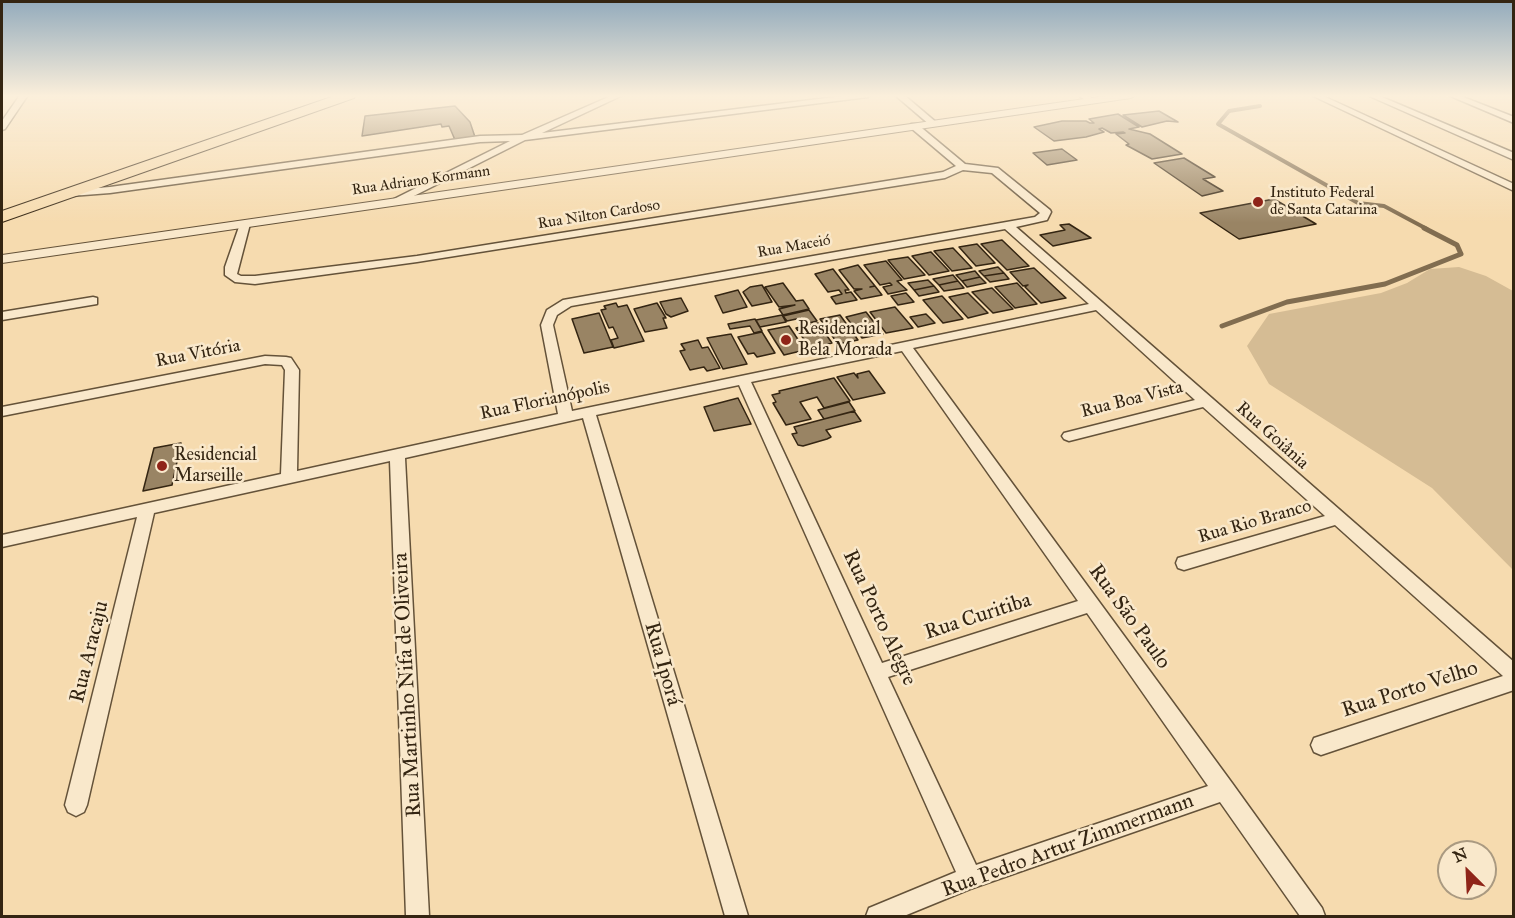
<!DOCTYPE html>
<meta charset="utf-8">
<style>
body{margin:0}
#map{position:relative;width:1515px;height:918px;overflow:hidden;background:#f6dbaf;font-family:"IM FELL Great Primer",serif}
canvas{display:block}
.frame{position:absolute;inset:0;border:3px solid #342512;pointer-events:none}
.north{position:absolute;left:1437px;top:840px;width:60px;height:60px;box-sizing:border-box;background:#f9e8cb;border:2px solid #aa9a81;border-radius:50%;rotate:336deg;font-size:16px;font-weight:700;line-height:24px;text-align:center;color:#342512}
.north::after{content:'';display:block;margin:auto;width:21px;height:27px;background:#8f2418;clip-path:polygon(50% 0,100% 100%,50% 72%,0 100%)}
</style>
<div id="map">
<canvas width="1515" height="918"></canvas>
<div class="frame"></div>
<div class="north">N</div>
</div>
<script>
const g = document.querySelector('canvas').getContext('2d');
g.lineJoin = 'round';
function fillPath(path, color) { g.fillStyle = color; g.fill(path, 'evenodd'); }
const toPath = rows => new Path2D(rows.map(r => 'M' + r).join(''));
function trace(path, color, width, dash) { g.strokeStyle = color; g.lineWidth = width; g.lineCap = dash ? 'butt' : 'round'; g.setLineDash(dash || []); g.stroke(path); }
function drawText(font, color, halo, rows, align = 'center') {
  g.font = font + ' "IM FELL Great Primer",serif'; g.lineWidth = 5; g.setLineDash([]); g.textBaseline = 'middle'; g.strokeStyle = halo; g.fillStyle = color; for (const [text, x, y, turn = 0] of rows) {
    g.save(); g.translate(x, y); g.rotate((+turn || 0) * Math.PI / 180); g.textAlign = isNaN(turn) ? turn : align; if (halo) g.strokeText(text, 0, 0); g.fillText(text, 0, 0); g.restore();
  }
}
fillPath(toPath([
 [1459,267,1486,276,1513,291,1513,570,1432,488,1269,384,1247,346,1269,314,1381,293,1407,283,1430,269]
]), '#d5bc94');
trace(toPath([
 [1260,106,1229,111,1218,124,1358,203,1384,206,1427,229]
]), '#816d50', 4);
trace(toPath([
 [1222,326,1287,302,1385,284,1461,254,1457,245,1424,228]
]), '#816d50', 5);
const building = toPath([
 [455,106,470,122,475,137,455,140,449,126,442,127,441,124,362,136,365,116,455,106],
 [1159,111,1178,122,1167,121,1142,127,1123,115,1159,111],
 [1118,114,1139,127,1129,129,1150,134,1182,154,1152,159,1126,145,1129,144,1116,134,1125,133,1123,132,1111,133,1102,128,1099,129,1104,132,1086,137,1054,141,1034,127,1062,121,1086,121,1090,123,1094,123,1089,119,1118,114],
 [1062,149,1077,160,1047,165,1033,153,1062,149],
 [1184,158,1215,177,1203,179,1223,191,1202,196,1154,163,1184,158],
 [1274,199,1316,224,1239,239,1200,213,1274,199],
 [1069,224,1091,238,1053,246,1040,235,1065,230,1060,225,1069,224],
 [1002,240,1029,266,1007,270,981,244,1002,240],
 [977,244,995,263,976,266,959,247,977,244],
 [953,248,972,268,952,271,934,251,953,248],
 [931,252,949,271,929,275,912,256,931,252],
 [908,257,925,275,904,279,888,260,908,257],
 [886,261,902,280,897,281,907,290,888,294,883,287,892,285,890,283,880,285,864,265,886,261],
 [858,265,875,286,870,287,875,286,882,295,861,299,854,291,862,289,854,289,839,270,858,265],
 [998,267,1004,273,984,276,979,271,998,267],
 [1034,268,1066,298,1041,303,1025,287,1028,285,1023,286,1010,272,1034,268],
 [833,269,849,290,845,290,846,293,851,292,857,300,836,304,831,297,842,294,839,290,828,292,815,274,833,269],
 [975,271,980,277,962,281,956,275,975,271],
 [1004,273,1009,279,990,282,984,276,1004,273],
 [953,275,958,281,939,285,933,279,953,275],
 [980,277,986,283,967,287,962,281,980,277],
 [928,280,934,286,914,290,908,283,928,280],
 [958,281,964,288,944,291,939,285,958,281],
 [783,283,796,301,803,300,809,309,783,315,779,309,795,305,779,307,765,287,783,283],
 [1017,283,1037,304,1015,308,995,287,1017,283],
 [762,285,772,302,752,306,743,292,750,287,762,285],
 [934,286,939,292,919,296,914,290,934,286],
 [992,288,1013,309,993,313,972,292,992,288],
 [738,290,747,307,723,313,715,296,738,290],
 [906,293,914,302,898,305,891,296,906,293],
 [968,293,988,313,968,318,949,297,968,293],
 [942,296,963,319,943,323,923,300,942,296],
 [681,298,688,311,671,317,666,314,660,302,681,298],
 [616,303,618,307,627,305,644,341,614,348,611,340,618,338,613,327,609,328,601,310,606,309,604,306,616,303],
 [657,303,666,318,663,318,667,328,645,332,634,309,657,303],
 [895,307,913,328,886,333,870,312,895,307],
 [809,310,817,321,805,324,801,318,787,321,783,316,809,310],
 [866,312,883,334,862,338,846,317,866,312],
 [599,313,613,347,584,353,572,319,599,313],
 [926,314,935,323,918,327,910,317,926,314],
 [782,315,786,322,760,327,756,320,782,315],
 [840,315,858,340,838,344,820,319,840,315],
 [755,319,762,331,754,333,750,326,730,329,728,324,755,319],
 [818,323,832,343,810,348,796,328,818,323],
 [789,326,805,350,784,355,768,330,789,326],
 [762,332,775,353,757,357,754,353,748,354,738,337,762,332],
 [731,334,747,364,723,369,707,338,731,334],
 [698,340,702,348,708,347,720,368,707,371,704,367,690,370,680,351,685,350,681,344,698,340],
 [869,371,885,393,853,400,837,377,854,373,858,378,857,374,869,371],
 [834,378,850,401,824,408,817,397,800,402,811,419,786,425,773,403,776,402,772,395,780,393,779,391,834,378],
 [738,398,751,424,714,431,704,407,738,398],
 [849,402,855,411,824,419,818,410,849,402],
 [854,411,861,421,826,430,831,437,827,439,803,446,798,445,792,434,797,433,794,427,854,411],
 [181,443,172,485,143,491,154,448,181,443]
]);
fillPath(building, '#998464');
trace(building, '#342512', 1.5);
const minor = toPath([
 [20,95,28,95,5,129,2,130,2,121,20,95],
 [613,95,623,95,542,133,851,95,872,95,868,97,525,140,398,204,393,201,394,199,510,141,480,142,110,193,71,196,66,193,71,190,110,187,480,136,522,135,613,95],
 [895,95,904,95,937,123,930,125,895,95],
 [1078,95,1087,95,1095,100,1088,102,1078,95],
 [1311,95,1321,95,1514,184,1514,191,1311,95],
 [1367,95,1377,95,1514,153,1514,160,1367,95],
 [1448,95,1458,95,1514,117,1514,123,1448,95],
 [911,124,917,124,965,164,998,168,1050,210,1051,212,1047,220,1016,227,1514,662,1514,690,1321,755,1314,752,1311,745,1314,738,1503,676,1335,525,1184,570,1178,568,1176,563,1178,558,1325,516,1203,407,1069,441,1064,439,1062,436,1064,433,1195,400,1096,310,913,348,1232,783,1322,908,1325,916,1300,916,1220,802,970,889,904,916,866,916,869,908,956,872,739,385,596,415,748,916,725,916,583,418,405,458,429,916,406,916,390,461,154,513,87,805,84,812,76,816,68,812,65,805,137,517,2,547,2,535,281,474,285,370,282,365,265,364,2,416,2,407,265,356,286,357,291,358,299,370,297,471,558,414,541,325,547,310,563,300,1035,217,1040,213,992,173,963,170,945,178,417,262,255,284,235,282,225,275,225,267,240,224,245,221,250,224,237,274,241,276,255,276,417,256,943,172,956,166,911,128,911,124],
 [1005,229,1089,304,572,411,553,325,557,315,571,306,1005,229],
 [902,351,1078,601,882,663,751,382,902,351],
 [1087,613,1208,786,976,865,888,677,1087,613],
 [93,297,97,298,97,304,2,320,2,312,93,297]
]);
const tertiary = toPath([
 [1112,95,1136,95,1131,98,2,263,2,255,1112,95]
]);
const primary = toPath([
 [337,95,356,95,354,98,2,222,2,211,337,95]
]);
trace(minor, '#645239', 3);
trace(tertiary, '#645239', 2);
trace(primary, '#342512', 2);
fillPath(minor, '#f9e8cb');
fillPath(tertiary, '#f9e8cb');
fillPath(primary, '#f6dbaf');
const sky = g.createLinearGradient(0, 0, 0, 223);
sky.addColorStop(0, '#93abbc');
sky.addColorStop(0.43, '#fbefdb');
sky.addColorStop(1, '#fbefdb00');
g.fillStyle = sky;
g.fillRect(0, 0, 1515, 223);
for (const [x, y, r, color] of [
 [1258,202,6,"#8f2418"],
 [786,340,6,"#8f2418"],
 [162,466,6,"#8f2418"]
]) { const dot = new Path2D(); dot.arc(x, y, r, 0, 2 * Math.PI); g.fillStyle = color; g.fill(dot); trace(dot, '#f9e8cb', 2); }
drawText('15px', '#342512', '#f9e8cb', [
 ["Rua Adriano Kormann",421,181,-8],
 ["Rua Nilton Cardoso",599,215,-9],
 ["Rua Maceió",794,247,-10]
]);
drawText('15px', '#342512', '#f9e8cb', [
 ["Instituto Federal",1270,193],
 ["de Santa Catarina",1270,210]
], 'left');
drawText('18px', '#342512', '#f9e8cb', [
 ["Residencial",798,330],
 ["Bela Morada",798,351],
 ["Residencial",174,456],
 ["Marseille",174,477]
], 'left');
drawText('18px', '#342512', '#f9e8cb', [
 ["Rua Vitória",198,354,-11],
 ["Rua Boa Vista",1132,400,-14],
 ["Rua Florianópolis",545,401,-12],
 ["Rua Goiânia",1272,436,42],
 ["Rua Rio Branco",1255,522,-16]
]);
drawText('21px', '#342512', '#f9e8cb', [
 ["Rua Curitiba",978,617,-18],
 ["Rua São Paulo",1129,617,54],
 ["Rua Porto Alegre",879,618,65],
 ["Rua Aracaju",90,652,-76],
 ["Rua Iporá",662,664,74],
 ["Rua Martinho Nifa de Oliveira",408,685,-93],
 ["Rua Porto Velho",1410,690,-18],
 ["Rua Pedro Artur Zimmermann",1068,846,-20]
]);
</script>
